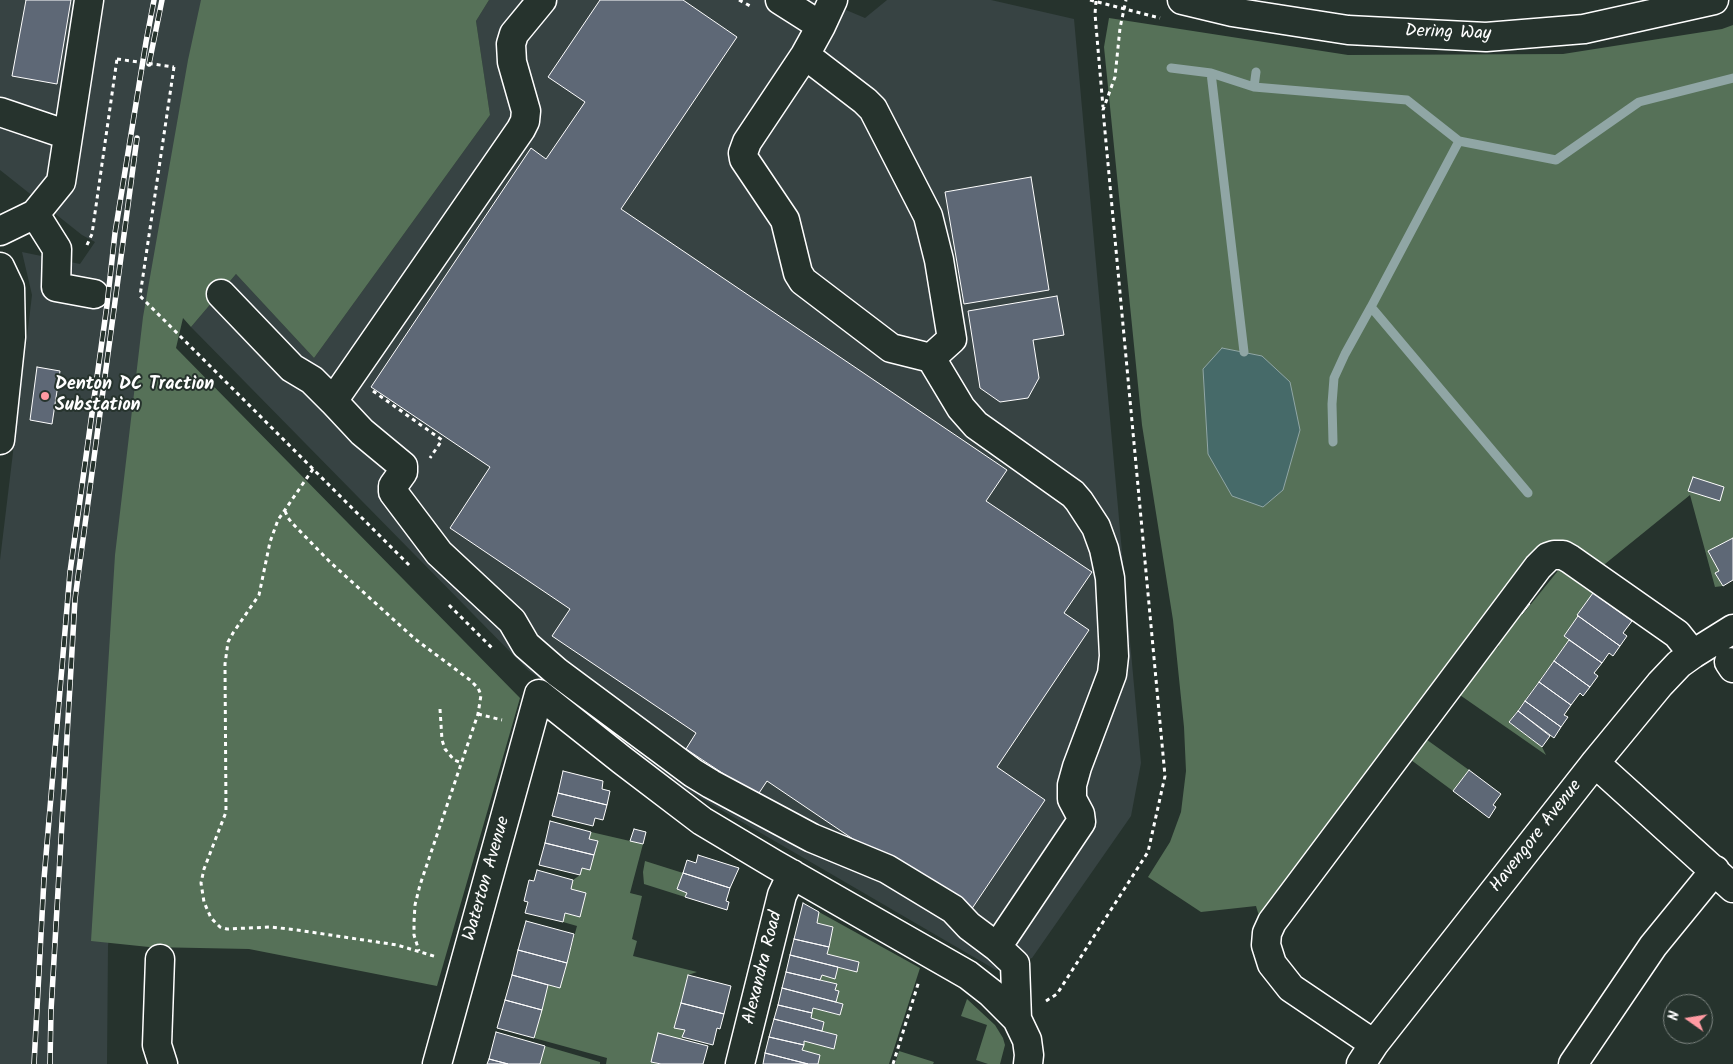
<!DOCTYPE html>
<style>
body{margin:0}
#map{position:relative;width:1733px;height:1064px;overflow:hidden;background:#26332d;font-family:Kalam,sans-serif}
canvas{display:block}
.north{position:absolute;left:1663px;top:994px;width:50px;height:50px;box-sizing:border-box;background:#26332d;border:1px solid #7d8581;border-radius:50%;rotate:283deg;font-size:14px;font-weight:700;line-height:20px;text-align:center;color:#fff}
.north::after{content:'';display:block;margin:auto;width:18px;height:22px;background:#ff9aa2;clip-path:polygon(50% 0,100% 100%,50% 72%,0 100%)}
</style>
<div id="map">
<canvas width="1733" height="1064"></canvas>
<div class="north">N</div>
</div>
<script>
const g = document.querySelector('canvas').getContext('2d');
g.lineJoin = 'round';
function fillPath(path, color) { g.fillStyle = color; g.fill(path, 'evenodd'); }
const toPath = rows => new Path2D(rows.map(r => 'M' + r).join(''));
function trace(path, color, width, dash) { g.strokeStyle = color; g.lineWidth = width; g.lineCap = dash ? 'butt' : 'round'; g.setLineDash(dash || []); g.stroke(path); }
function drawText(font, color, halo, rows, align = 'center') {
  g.font = font + ' Kalam,sans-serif'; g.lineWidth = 4; g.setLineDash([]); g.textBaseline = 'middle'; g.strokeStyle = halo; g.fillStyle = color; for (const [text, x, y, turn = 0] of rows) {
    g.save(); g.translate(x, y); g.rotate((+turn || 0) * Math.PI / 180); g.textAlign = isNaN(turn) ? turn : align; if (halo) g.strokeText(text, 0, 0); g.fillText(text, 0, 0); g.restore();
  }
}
fillPath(toPath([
 [0,0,213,0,108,946,107,1064,0,1064,0,560,32,295,22,252,80,264,95,242,82,235,0,170],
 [489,0,811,0,832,4,865,18,887,0,991,0,1074,19,1141,763,1131,816,1032,958,996,970,687,790,528,670,191,327,236,274,314,358,490,115,476,21]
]), '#374343');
fillPath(toPath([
 [201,0,489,0,476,21,490,115,314,358,236,274,191,327,183,318,176,348,520,698,437,986,249,949,149,947,91,941,115,555,143,317,188,60],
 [1109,18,1348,55,1563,54,1722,29,1733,25,1733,538,1708,552,1719,571,1715,573,1723,586,1715,587,1690,495,1600,568,1575,549,1555,541,1544,551,1259,916,1256,906,1201,912,1148,877,1170,842,1181,812,1186,771,1184,727,1173,620,1142,425,1104,47],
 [1561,567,1636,614,1632,621,1593,593,1577,615,1578,616,1564,636,1569,640,1509,722,1542,747,1546,755,1457,693,1491,649,1494,651,1499,646,1496,643,1519,612,1523,614],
 [1423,737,1469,770,1453,791,1407,757],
 [591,832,643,844,630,893,642,896,632,939,637,941,633,956,697,972,688,975,675,1027,685,1030,682,1039,651,1062,661,1064,606,1064,607,1058,534,1038,548,985,560,987,577,926,563,922,565,913,580,916,586,893,571,889,573,880,580,875,582,868,590,870,598,841,589,839],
 [645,861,683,873,677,889,687,893,685,897,644,884,643,872],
 [819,912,920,968,889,1064,818,1064,820,1055,802,1050,804,1041,834,1048,837,1035,822,1031,824,1022,811,1018,813,1008,840,1015,843,1004,836,1002,839,991,835,990,837,984,820,980,822,975,835,978,838,967,857,972,859,962,827,954,833,927,817,923],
 [967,999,995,1025,1003,1038,1005,1045,1000,1064,988,1064,976,1060,987,1025,961,1016],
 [545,1046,600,1062,600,1064,540,1064],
 [899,1051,934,1062,933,1064,895,1064]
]), '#567158');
const water = toPath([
 [1222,348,1262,356,1290,382,1300,430,1283,490,1263,507,1232,496,1208,454,1203,369,1222,348]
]);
fillPath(water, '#466a69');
trace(water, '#90a6a5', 1);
trace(toPath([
 [1171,68,1211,73,1254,87,1407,100,1459,141,1556,160,1639,102,1733,78],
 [1211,73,1244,352],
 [1254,87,1256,72],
 [1459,141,1371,307,1528,493],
 [1333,442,1332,404,1334,378,1345,354,1371,307]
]), '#90a6a5', 9);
const building = toPath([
 [26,0,71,0,57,84,12,76,26,0],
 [600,0,683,0,737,37,621,209,1007,470,986,501,1092,572,1064,613,1089,630,997,767,1045,800,967,916,767,781,757,796,686,749,696,733,552,636,570,609,450,528,490,467,371,387,531,148,546,159,585,102,548,77,600,0],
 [1031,177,1049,290,964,304,945,192,1031,177],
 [1057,296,1064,335,1033,340,1039,378,1028,398,1000,402,980,388,968,311,1057,296],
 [37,367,60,371,52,424,30,420,37,367],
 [1693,477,1724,487,1720,501,1688,491,1693,477],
 [1733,538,1733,580,1723,586,1715,573,1719,571,1708,551,1733,538],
 [1593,593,1632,621,1623,633,1627,636,1620,646,1577,615,1593,593],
 [1522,597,1530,604,1522,614,1514,608,1522,597],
 [1578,616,1620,646,1613,656,1609,653,1602,663,1564,636,1578,616],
 [1569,640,1602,663,1594,673,1598,676,1590,687,1554,661,1569,640],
 [1554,661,1590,687,1583,696,1580,693,1571,705,1539,682,1554,661],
 [1539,682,1571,705,1564,715,1568,717,1561,727,1525,701,1539,682],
 [1525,701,1561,727,1554,738,1518,711,1525,701],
 [1518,711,1550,736,1542,747,1509,722,1518,711],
 [1469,770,1501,794,1493,805,1496,807,1489,818,1453,791,1469,770],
 [563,771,603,781,602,789,610,791,607,805,558,793,563,771],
 [558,793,607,805,603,820,595,818,593,826,552,816,558,793],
 [550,821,591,832,589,839,598,841,594,855,545,843,550,821],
 [634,829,646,832,643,844,630,841,634,829],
 [545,843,594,855,590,870,582,868,580,875,539,865,545,843],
 [698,855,739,868,730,888,683,873,687,860,696,863,698,855],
 [537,870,573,880,571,889,586,893,580,917,565,913,563,922,525,913,528,902,524,901,529,880,534,881,537,870],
 [683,873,730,888,726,901,729,902,727,910,685,897,687,893,677,889,683,873],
 [803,903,819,912,817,923,833,927,829,947,794,939,803,903],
 [526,921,574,934,567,963,518,950,526,921],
 [794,939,829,947,827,954,859,962,857,972,790,955,794,939],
 [518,950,567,963,560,988,512,975,518,950],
 [790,955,838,967,835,979,822,975,820,980,786,972,790,955],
 [786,972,837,984,835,990,839,991,836,1002,782,988,786,972],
 [512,975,548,985,542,1010,505,1000,512,975],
 [688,975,731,986,724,1014,681,1003,688,975],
 [782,988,843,1004,840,1015,813,1008,812,1013,778,1005,782,988],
 [505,1000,542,1010,534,1038,497,1028,505,1000],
 [681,1003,724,1014,720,1029,717,1028,713,1045,682,1037,685,1030,674,1028,681,1003],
 [778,1005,812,1013,811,1018,824,1022,822,1031,774,1019,778,1005],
 [774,1019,837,1035,834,1049,804,1041,804,1045,769,1037,774,1019],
 [496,1032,545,1046,540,1064,508,1064,489,1059,496,1032],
 [658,1033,708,1046,703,1064,661,1064,651,1062,658,1033],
 [769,1037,804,1045,802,1050,820,1055,818,1064,808,1064,765,1053,769,1037],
 [765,1053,808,1064,763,1064,765,1053],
 [489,1059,508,1064,487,1064,489,1059]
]);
fillPath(building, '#5e6876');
trace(building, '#fff', 1);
const minor = toPath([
 [542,0,514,34,511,44,512,62,526,111,525,121,521,129,333,401,362,432,403,466,403,472,393,486,393,492,439,553,512,621,526,645,557,672,693,773,711,784,812,838,887,869,953,909,969,926,997,947],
 [780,0,821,26],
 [1182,0,1232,12,1348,30,1486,37,1584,29,1714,0],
 [805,55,865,101,873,109,928,216,939,260,952,339,931,358,891,348,803,281,798,273,785,220,744,159,743,153,747,142,805,55,821,26,833,0],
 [0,112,68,135],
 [35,214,57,249,56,287,94,294],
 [0,231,35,214,61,182,89,0],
 [0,267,10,288,11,337,0,440],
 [221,294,292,368,312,380,333,401],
 [931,358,961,408,976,425,1073,494,1079,501,1096,527,1104,549,1110,578,1114,656,1112,674,1077,767,1072,785,1072,799,1080,814,1081,822,997,947,1015,964,1017,1019],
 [1729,662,1733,668],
 [1595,763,1733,888],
 [160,959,157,1045,163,1064],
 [1374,1044,1291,988,1272,964,1266,945,1267,933,1272,922,1538,567,1548,557,1554,555,1563,555,1570,559,1677,634,1693,654],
 [437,1064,539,694,622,760,702,821,774,864,968,975,991,993,1017,1019,1027,1040,1029,1055,1028,1064],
 [740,1064,782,895,792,874],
 [1361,1064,1374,1044,1595,763,1660,684,1679,664,1693,654,1733,629],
 [1573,1064,1653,946,1715,870]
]);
trace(minor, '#fff', 31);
trace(toPath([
 [739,0,752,7],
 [1090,0,1160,18],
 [1096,1,1095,14,1103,107],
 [174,67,140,296,411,567],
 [87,245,92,234,117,59],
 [373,391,442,440,430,458],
 [313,469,278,520,270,542,259,595,233,633,228,642,225,664,226,812,204,869,201,883,204,902,211,918,220,927,227,929,271,927,297,930,397,945,437,957],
 [285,511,288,518,293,524,330,562,415,639,470,680,478,688,481,695,478,714,420,885,415,905,414,922,414,935,419,951],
 [449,605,492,648],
 [440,709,442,740,445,749,454,760,462,763],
 [478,714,502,720],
 [1046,1001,1057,994,1148,852,1165,776,1103,110,1115,77,1120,28,1126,0],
 [893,1064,919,981]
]), '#fff', 3, [4, 4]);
trace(minor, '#26332d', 28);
const rail = toPath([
 [149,64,162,0],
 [34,1064,44,879,70,572,107,305,115,233,146,42,154,0],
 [50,1064,51,1011,75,599,137,138]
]);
trace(rail, '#fff', 5.5);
trace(rail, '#26332d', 4, [11]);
trace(toPath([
 [117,59,174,67]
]), '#fff', 3, [4, 4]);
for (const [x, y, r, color] of [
 [45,396,5,"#ff9aa2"]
]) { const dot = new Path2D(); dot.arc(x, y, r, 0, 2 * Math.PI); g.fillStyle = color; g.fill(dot); trace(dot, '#26332d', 2); }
drawText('18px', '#fff', '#26332d', [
 ["Dering Way",1448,34,2],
 ["Havengore Avenue",1537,837,-52],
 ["Waterton Avenue",488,879,-74],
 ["Alexandra Road",764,968,-76]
]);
drawText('bold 18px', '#fff', '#26332d', [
 ["Denton DC Traction",55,386],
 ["Substation",55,407]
], 'left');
</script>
